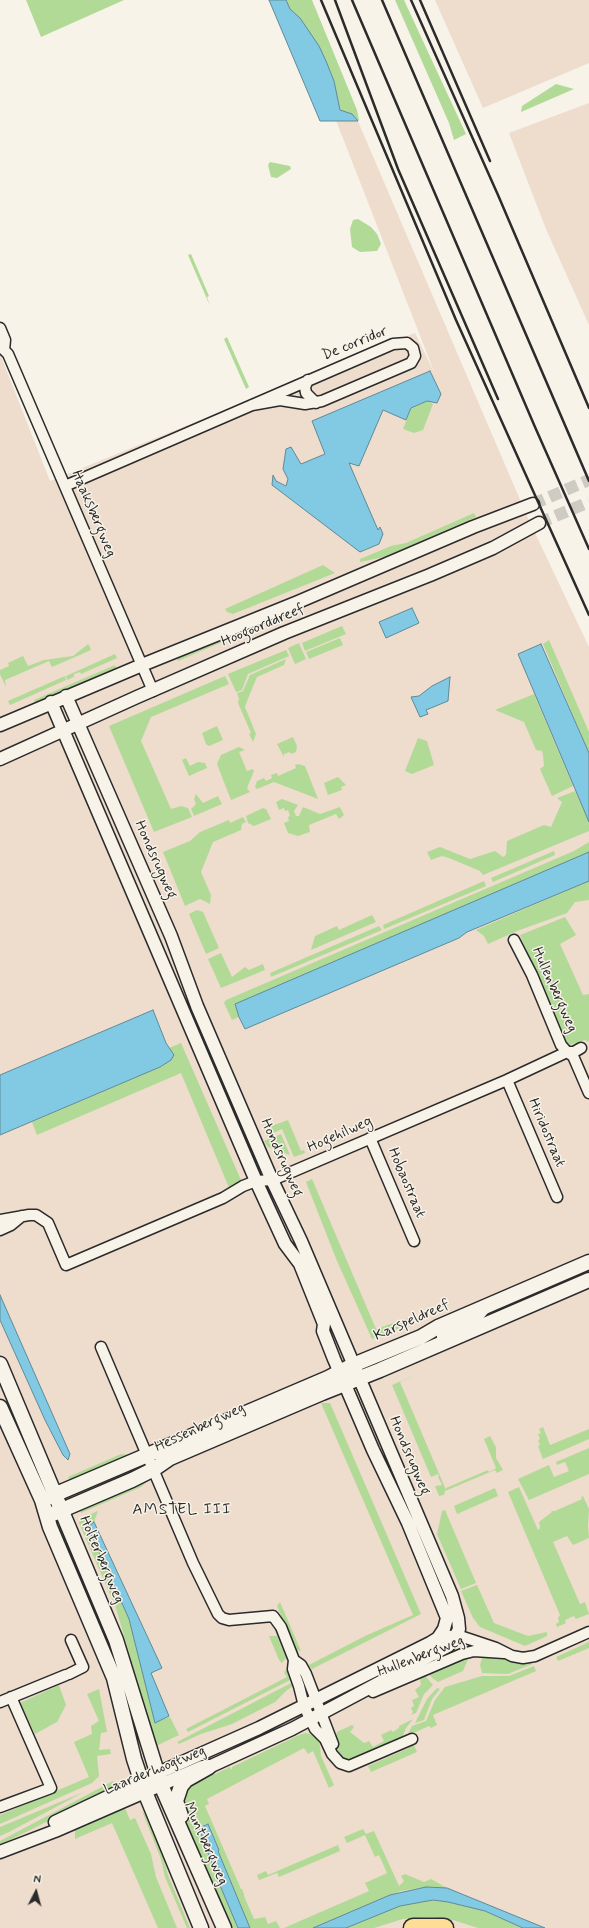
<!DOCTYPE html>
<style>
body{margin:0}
#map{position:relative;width:589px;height:1928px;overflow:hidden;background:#f7f3e8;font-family:Mynerve,sans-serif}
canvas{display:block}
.north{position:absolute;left:16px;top:1872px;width:40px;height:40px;-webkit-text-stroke:3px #f7f3e8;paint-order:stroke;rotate:6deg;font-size:11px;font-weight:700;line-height:16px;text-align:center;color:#2b2b2b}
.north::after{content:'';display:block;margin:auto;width:14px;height:18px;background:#2b2b2b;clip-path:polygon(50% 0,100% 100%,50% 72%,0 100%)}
</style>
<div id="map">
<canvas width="589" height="1928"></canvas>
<div class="north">N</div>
</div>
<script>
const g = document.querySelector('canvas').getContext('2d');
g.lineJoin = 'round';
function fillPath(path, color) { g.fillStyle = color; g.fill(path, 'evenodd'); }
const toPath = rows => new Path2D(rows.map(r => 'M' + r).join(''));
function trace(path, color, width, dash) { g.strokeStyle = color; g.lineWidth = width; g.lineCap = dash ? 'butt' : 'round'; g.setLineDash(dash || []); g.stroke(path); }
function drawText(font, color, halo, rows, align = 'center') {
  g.font = font + ' Mynerve,sans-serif'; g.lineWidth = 3; g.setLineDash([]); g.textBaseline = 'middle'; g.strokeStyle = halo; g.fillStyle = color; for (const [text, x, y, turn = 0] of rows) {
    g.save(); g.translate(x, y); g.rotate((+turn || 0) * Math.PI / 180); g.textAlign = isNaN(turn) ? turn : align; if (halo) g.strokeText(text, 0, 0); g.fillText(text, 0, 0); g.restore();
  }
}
fillPath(toPath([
 [289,0,306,0,527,516,589,647,589,1928,0,1928,0,354,50,481,415,333,435,374],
 [435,0,589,0,589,63,483,108],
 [589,103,589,325,546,229,509,133]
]), '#eedccd');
fillPath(toPath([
 [26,0,124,0,41,37],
 [286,0,312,0,357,110,359,120,358,121,352,114,340,110,334,81,319,46,300,18,290,9],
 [395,0,404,0,466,134,454,140,449,123],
 [556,84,574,89,521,112,522,106],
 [270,162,290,166,291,169,277,178,271,177,268,165],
 [358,219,371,227,377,234,381,244,377,251,360,252,352,247,350,229,353,220],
 [191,254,209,296,207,297,210,306,188,255],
 [227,337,249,387,246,389,224,339],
 [427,401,433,404,423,430,414,433,403,429,411,409],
 [474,513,476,517,384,557,360,562,360,559,391,546,406,543],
 [323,565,335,573,233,614,227,612,225,609],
 [338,592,178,661,177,658,331,593],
 [342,626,346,634,305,651,302,643],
 [340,638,343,645,309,659,306,652],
 [549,640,589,732,589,753,543,644],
 [299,643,306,659,295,664,288,648],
 [88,644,91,649,89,651,52,667,49,661,5,680,6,687,0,674,0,670,9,666,8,663,23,656,28,666,44,660,73,656],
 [286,650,289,656,248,674,242,690,236,692,228,674],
 [115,654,117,658,81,674,80,672,74,674,74,677,67,680,66,676],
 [286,659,284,665,257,677,247,701,245,707,256,734,253,742,249,734,251,733,238,703,239,699,237,693,243,691,250,675],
 [115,665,117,670,36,705,34,700],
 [65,676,66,680,10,705,8,701],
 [225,676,229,684,151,717,141,741,171,809,181,806,188,808,192,817,154,832,109,726],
 [534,694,573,786,552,796,540,769,544,766,543,755,542,751,536,750,524,722,495,710],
 [217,726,223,740,209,746,206,744,202,733],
 [293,737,297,746,296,752,291,754,290,752,284,754,284,757,277,744],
 [418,738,427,741,434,765,412,774,405,771],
 [239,747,245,750,239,752,247,771,253,769,254,771,247,788,250,792,231,800,217,764,221,755],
 [186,758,190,766,198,762,205,763,207,768,189,776,182,760],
 [298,764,305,766,318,799,274,782,257,789,255,787,257,781,264,778,266,781,272,778,271,775,277,773,278,776,296,768,295,765],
 [338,777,346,785,341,787,342,790,328,795,324,783],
 [575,791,589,822,589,831,483,875,480,871,449,858,442,856,431,860,427,852,440,847,470,859,495,851,503,857,506,855,507,841,544,825,551,827,562,802,557,798],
 [196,794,203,803,218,796,222,804,194,816,191,809,196,804,194,799],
 [282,799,298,805,294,811,296,816,299,816,303,807,320,814,340,807,344,815,339,819,336,814,309,825,310,832,298,836,288,833,284,823,289,821,288,817,290,816,288,810,285,811,284,808,279,810,276,802],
 [263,808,266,809,271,819,254,826,248,823,246,816],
 [243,817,246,822,242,824,241,830,213,842,201,872,211,895,210,904,200,899,185,906,163,852,190,841,200,832,229,820,230,823],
 [589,842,589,852,548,871,235,1004,239,1017,232,1020,224,1003,226,1000,574,851],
 [554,851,555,855,493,882,491,878],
 [484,881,486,886,384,929,383,925],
 [589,881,589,900,575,902,567,913,517,931,488,944,484,936,476,930],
 [197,910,203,912,219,948,206,954,189,914],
 [372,915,376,922,311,950,315,936,337,926,339,930],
 [565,917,576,935,560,944,583,995,589,994,589,1042,585,1040,566,1046,520,935],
 [379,926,382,930,271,977,270,973],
 [221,953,232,977,245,967,249,970,263,964,265,970,221,988,208,959],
 [181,1043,241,1180,233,1188,230,1190,181,1073,37,1135,32,1122,160,1067,171,1060,174,1055,169,1048],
 [288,1120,301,1151,304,1150,305,1153,294,1157,282,1129,267,1136,264,1129],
 [281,1134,290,1155,268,1147,264,1141],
 [312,1179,376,1329,408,1318,410,1324,372,1339,337,1261,306,1182],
 [420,1373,400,1382,446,1490,446,1488,488,1470,489,1472,495,1469,496,1468,484,1439,490,1436,496,1447,496,1458,503,1470,497,1473,495,1470,445,1491,444,1495,439,1496,435,1486,442,1485,438,1477,439,1476,438,1474,431,1477,392,1385],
 [321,1403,330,1403,421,1614,312,1669,309,1665,365,1636,413,1615],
 [543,1427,550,1445,589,1429,589,1439,543,1459,538,1446,540,1445,538,1440,540,1439,538,1434,541,1433,539,1429],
 [589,1448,589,1474,529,1500,518,1479,549,1465,554,1477,569,1471,565,1462,557,1465,556,1462],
 [136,1451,131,1459,70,1481,68,1477,121,1454,129,1455],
 [139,1479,149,1480,141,1487,81,1513,79,1507],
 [519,1487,538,1530,540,1528,539,1522,552,1512,551,1511,555,1511,582,1499,581,1497,583,1496,589,1509,588,1526,589,1538,573,1545,567,1536,553,1542,580,1604,585,1602,589,1614,576,1619,574,1616,565,1620,566,1623,557,1627,556,1624,559,1622,558,1618,560,1615,508,1492],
 [495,1488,498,1496,457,1514,454,1506],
 [445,1510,476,1583,461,1589,437,1534,442,1511],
 [98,1511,94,1522,88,1527,129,1619,155,1722,170,1717,179,1735,156,1746,116,1608,79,1523,81,1518],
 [477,1585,494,1623,528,1636,547,1632,547,1636,525,1646,480,1627,473,1618,461,1591],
 [280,1602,301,1651,295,1650,277,1606],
 [269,1636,277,1636,286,1658,282,1663,279,1660],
 [589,1642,589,1648,558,1661,556,1657],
 [470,1654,463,1671,438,1682,431,1677,428,1671],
 [483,1654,513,1661,530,1662,532,1664,508,1674,482,1673,480,1665],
 [534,1666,536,1671,433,1715,437,1725,431,1728,429,1726,407,1736,412,1726,426,1721,435,1700,445,1687,482,1676,509,1676],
 [287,1669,292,1672,294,1678,188,1732,186,1729,287,1677,284,1672],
 [423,1673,433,1685,424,1694,416,1713,411,1715,413,1712,411,1708,409,1709,414,1706,412,1700,419,1697,415,1690,421,1685,420,1679],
 [295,1681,295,1685,287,1690,275,1702,232,1724,201,1734,179,1744,177,1742],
 [59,1685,66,1705,57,1722,35,1734,20,1703],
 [437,1688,440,1689,432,1699,424,1720,415,1723,427,1699],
 [99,1689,107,1732,101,1733,99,1750,110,1749,111,1754,97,1756,99,1776,92,1783,0,1824,0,1815,89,1777,74,1742,92,1734,91,1726,99,1721,87,1694],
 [413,1719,406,1728,402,1738,350,1761,342,1759,343,1757,340,1756,334,1741,337,1732,352,1725,354,1727,350,1732,364,1743,369,1741,373,1747,384,1741,381,1735,391,1730,393,1732,399,1728,399,1726],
 [306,1733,316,1736,319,1739,321,1756,334,1785,329,1788,313,1751,308,1754,304,1748,207,1799,209,1804,205,1806,241,1889,242,1889,244,1894,244,1896,254,1919,265,1917,268,1924,276,1921,280,1928,250,1928,217,1851,219,1849,208,1823,198,1828,219,1883,238,1928,231,1928,181,1812,180,1796,197,1777,213,1775,230,1767,232,1770,232,1767,299,1735],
 [413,1743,417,1752,371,1772,368,1766,409,1748],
 [113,1781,116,1787,0,1845,0,1841],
 [84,1792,9,1832,0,1836,0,1827],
 [125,1808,130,1820,135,1818,151,1854,156,1877,177,1928,158,1928,112,1823,75,1839,75,1829],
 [142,1811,146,1816,162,1853,168,1875,190,1928,187,1928,165,1877,161,1859],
 [363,1829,366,1834,374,1831,399,1886,404,1881,401,1876,405,1874,424,1882,431,1879,447,1888,426,1887,401,1891,313,1928,284,1928,369,1891,365,1883,387,1873,379,1855,375,1857,365,1835,347,1843,344,1837],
 [338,1845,340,1851,279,1877,277,1873,259,1880,257,1875,266,1871,268,1875],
 [433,1900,448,1902,485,1911,523,1928,478,1928,453,1920,431,1917,403,1919,374,1928,346,1928,400,1906]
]), '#b2da97');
const water = toPath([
 [269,0,286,0,290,9,300,18,319,46,326,61,334,81,340,110,352,114,358,121,320,121,269,0],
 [430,371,441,394,437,403,427,401,411,408,406,420,383,410,359,466,349,463,378,530,380,527,383,534,379,544,360,552,272,485,273,475,276,481,286,486,288,479,283,469,286,449,291,447,301,464,325,454,312,421,430,371],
 [412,608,419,623,386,638,379,622,412,608],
 [541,644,589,753,589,822,518,654,541,644],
 [450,677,448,701,426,710,428,714,420,717,411,697,419,696,432,686,450,677],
 [589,852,589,881,467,932,459,938,245,1029,239,1017,235,1004,589,852],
 [153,1010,166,1043,174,1055,171,1060,160,1067,0,1135,0,1075,153,1010],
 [0,1295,70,1454,68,1460,63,1455,45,1420,0,1320,0,1295],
 [94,1522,162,1668,151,1673,169,1716,155,1723,129,1619,88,1527,94,1522],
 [208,1824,219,1850,218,1851,250,1928,238,1928,219,1883,199,1828,208,1824],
 [426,1887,447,1888,545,1928,523,1928,485,1911,448,1902,433,1900,400,1906,346,1928,313,1928,390,1895,426,1887]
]);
fillPath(water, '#82cae3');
trace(water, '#5f8a99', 1);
trace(toPath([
 [533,504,589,480],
 [539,523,589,502]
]), '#cecbc2', 12, [12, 6]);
const minor = toPath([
 [0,328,5,340,4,350],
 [4,350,8,354,153,691],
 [308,380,305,387,306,393,316,403],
 [65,486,393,344,407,343,413,348,415,356,411,363,322,401,305,404,280,400,252,405],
 [514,940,532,975,561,1045,567,1052,573,1056,589,1093],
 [507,1080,557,1197],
 [370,1138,414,1241],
 [0,1220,29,1215,36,1215,48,1223,66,1265,223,1198,243,1186,256,1181,272,1180,294,1171,507,1080,567,1052,574,1052,581,1048],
 [0,1230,11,1225,22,1216],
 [101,1347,193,1563,218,1614,222,1618,229,1620,273,1616,281,1627,294,1660,293,1669,299,1686,304,1706,315,1729,325,1739,332,1754,340,1763,349,1766,412,1739],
 [438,1638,457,1635,496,1648,512,1656,523,1658,535,1656,589,1632],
 [294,1660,301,1665,306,1674,333,1744],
 [69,1674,83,1667,71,1640],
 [373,1692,462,1654,474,1651,504,1653],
 [0,1702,66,1675],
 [0,1807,51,1788,11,1697]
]);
const tertiary = toPath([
 [51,702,256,1181,285,1244,300,1264,324,1324,323,1331,334,1359,373,1450,408,1523,447,1618,444,1629,438,1638,430,1643,259,1728,158,1773,55,1822],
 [0,725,142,665,298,602,473,527,533,504],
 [0,759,137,697,284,633,430,575,493,548,539,523],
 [443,1343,443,1334,473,1321,484,1308],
 [0,1852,55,1831,202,1767,209,1767,292,1729,448,1646,455,1638,459,1629,458,1618,452,1596,301,1241,272,1180,197,1006,171,936,66,696]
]);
const secondary = toPath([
 [0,1364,116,1640,161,1785,224,1928],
 [0,1407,42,1500,50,1527,114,1678,134,1759,145,1792,201,1928],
 [42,1500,328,1378,353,1365,421,1337,438,1327,589,1262],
 [48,1516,132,1480,154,1469,170,1458,322,1393,380,1370,589,1280],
 [181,1816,176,1801,181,1786,186,1780,209,1767]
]);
const motorway = toPath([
 [413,1928,444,1928]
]);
trace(minor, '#2b2b2b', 13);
trace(tertiary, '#2b2b2b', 15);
trace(secondary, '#2b2b2b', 17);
trace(motorway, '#2b2b2b', 21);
trace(minor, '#f7f3e8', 10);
trace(tertiary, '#f7f3e8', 12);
trace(secondary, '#f7f3e8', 14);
trace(motorway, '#fedd96', 18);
trace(toPath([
 [321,0,456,320,589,615],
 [335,0,398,169,498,399],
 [352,0,535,427,589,549],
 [382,0,589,481],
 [411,0,498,195,589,408],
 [420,0,490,161]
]), '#2b2b2b', 2.5);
drawText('15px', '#2b2b2b', '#f7f3e8', [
 ["De corridor",355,344,-22],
 ["Haaksbergweg",93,514,67],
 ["Hoogoorddreef",263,626,-23],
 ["Hondsrugweg",155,860,66],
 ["Hullenbergweg",554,990,66],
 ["Hiridostraat",546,1133,67],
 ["Hogehilweg",340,1135,-24],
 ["Hondsrugweg",281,1158,66],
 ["Hobaostraat",406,1183,67],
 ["Karspeldreef",412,1321,-24],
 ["Hessenbergweg",200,1428,-25],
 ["Hondsrugweg",409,1456,67],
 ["Holterbergweg",101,1560,67],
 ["Hullenbergweg",421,1657,-21],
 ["Laarderhoogtweg",155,1771,-22],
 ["Muntbergweg",205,1844,66]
]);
g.letterSpacing = '1px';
drawText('16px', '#2b2b2b', '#f7f3e8', [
 ["AMSTEL III",182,1511]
]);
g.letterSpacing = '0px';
</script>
